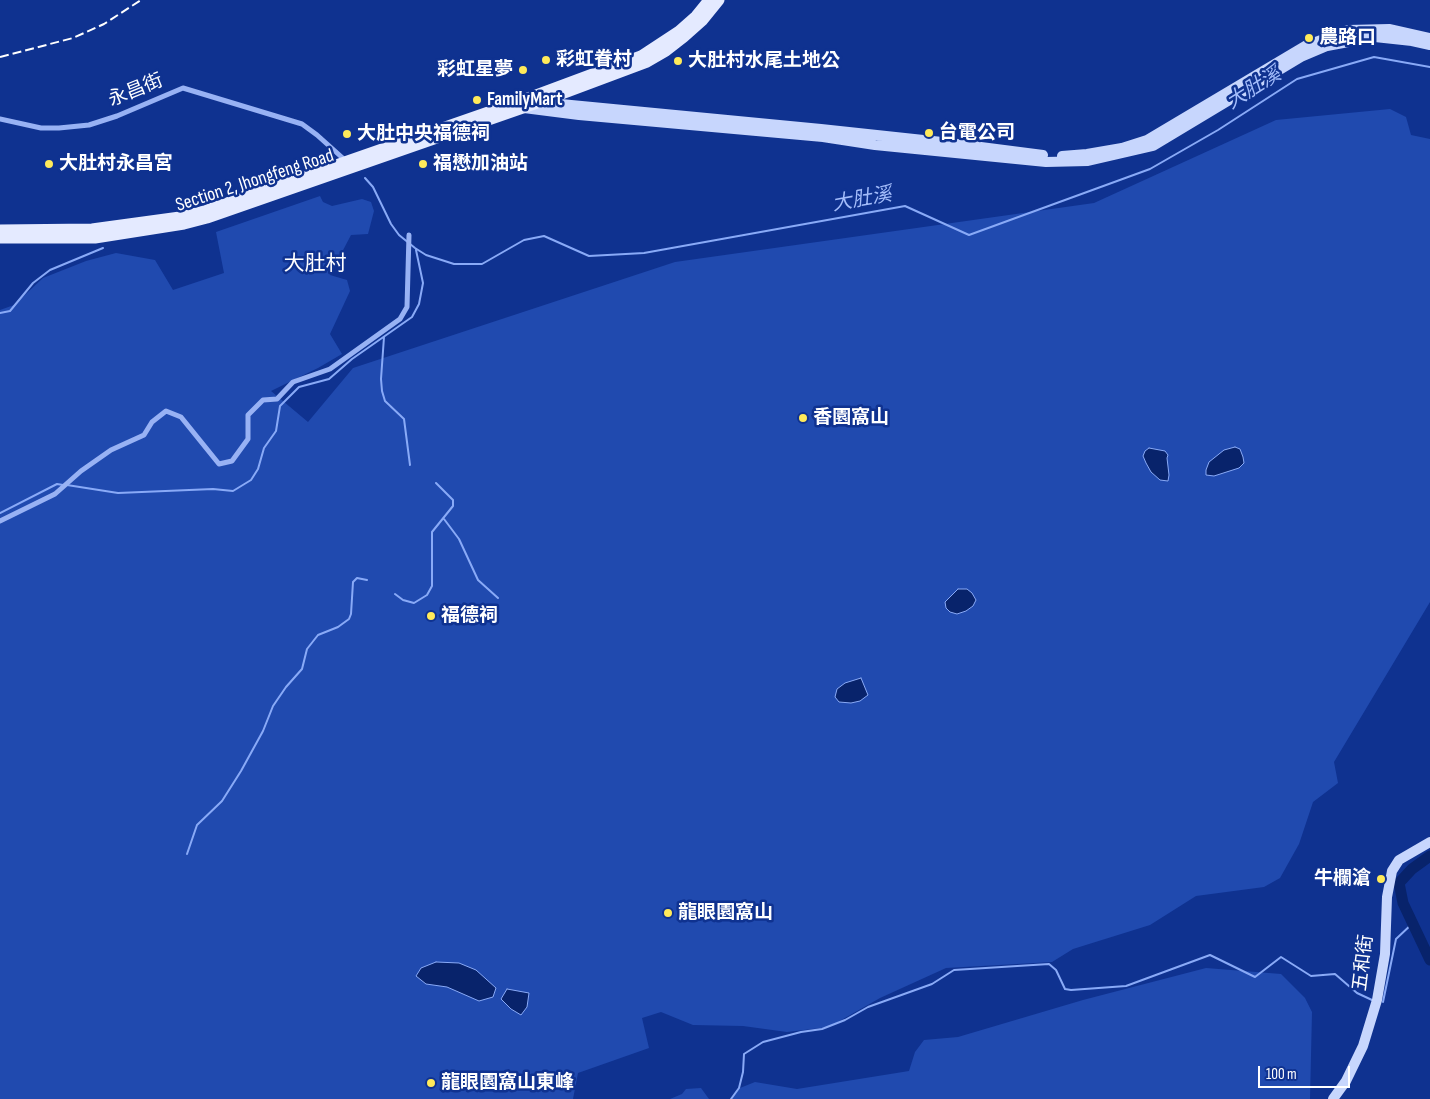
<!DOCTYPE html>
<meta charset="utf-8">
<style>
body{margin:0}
#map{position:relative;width:1430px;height:1099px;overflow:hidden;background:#0f3290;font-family:"Sofia Sans Condensed",sans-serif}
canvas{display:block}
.scale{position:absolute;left:1258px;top:1066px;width:92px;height:22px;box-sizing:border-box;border:2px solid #fff;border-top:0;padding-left:6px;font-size:15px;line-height:18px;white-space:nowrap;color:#fff;-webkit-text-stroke:4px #0f3290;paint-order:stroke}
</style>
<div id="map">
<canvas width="1430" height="1099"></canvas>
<div class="scale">100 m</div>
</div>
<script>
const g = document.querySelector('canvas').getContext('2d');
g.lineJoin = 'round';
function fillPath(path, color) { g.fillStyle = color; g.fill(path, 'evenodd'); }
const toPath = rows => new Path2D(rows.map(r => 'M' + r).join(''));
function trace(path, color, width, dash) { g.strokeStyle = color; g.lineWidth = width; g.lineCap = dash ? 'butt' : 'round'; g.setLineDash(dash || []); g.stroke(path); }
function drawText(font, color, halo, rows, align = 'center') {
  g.font = font + ' "Sofia Sans Condensed","Noto Sans TC",sans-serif'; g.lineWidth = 5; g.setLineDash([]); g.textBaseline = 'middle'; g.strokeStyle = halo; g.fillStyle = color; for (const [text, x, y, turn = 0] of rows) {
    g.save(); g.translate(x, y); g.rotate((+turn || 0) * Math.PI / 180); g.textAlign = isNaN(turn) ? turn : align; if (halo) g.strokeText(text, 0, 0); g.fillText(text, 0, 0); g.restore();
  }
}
fillPath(toPath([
 [1390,109,1406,117,1411,135,1430,139,1430,602,1334,762,1338,783,1313,802,1299,844,1280,878,1264,887,1196,896,1150,925,1073,949,1052,962,946,968,880,998,829,1027,787,1032,743,1026,693,1025,661,1012,642,1018,649,1048,578,1073,573,1099,0,1099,0,310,14,305,43,278,86,261,116,253,155,260,173,290,224,273,216,232,320,196,323,202,332,206,362,199,371,202,374,211,368,234,351,235,330,275,347,280,350,291,330,334,342,354,318,368,271,391,308,422,353,368,675,262,1094,203,1276,120],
 [1206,968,1281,974,1305,998,1312,1012,1310,1099,731,1099,740,1088,755,1082,797,1089,909,1071,915,1052,924,1040,958,1037,1083,1000],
 [701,1088,709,1099,670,1099,682,1094,686,1089]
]), '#204aaf');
const water = toPath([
 [1235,447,1240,449,1243,457,1244,463,1239,468,1214,476,1206,475,1206,470,1209,462,1224,450,1235,447],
 [1149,448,1165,451,1168,455,1167,458,1169,475,1168,481,1160,480,1151,472,1146,463,1143,456,1145,451,1149,448],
 [958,589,967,589,972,593,976,600,973,606,966,611,957,614,950,612,946,608,945,602,958,589],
 [861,678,868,695,860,701,851,703,839,702,835,697,837,689,845,683,861,678],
 [436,962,459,963,476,970,496,988,493,997,479,1001,447,987,426,984,416,976,421,968,436,962],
 [507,989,529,993,527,1007,521,1015,511,1009,501,999,507,989]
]);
fillPath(water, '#08236b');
trace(water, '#89aaf7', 1);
trace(toPath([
 [365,178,373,187,391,224,399,235,415,248,426,255,454,264,482,264,524,240,544,236,589,256,644,253,905,206,969,235,1150,169,1218,130,1297,79,1374,57,1430,67],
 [0,313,10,311,33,283,50,270,103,248],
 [384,337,381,379,382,391,385,401,404,419,410,465],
 [67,485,118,493,213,489,233,491,251,480,258,469,264,448,276,431,280,406,299,387,329,379,352,359,412,317,419,304,423,283,416,250],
 [0,513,57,484,63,485],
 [444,519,459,539,478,580,498,598],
 [395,594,403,600,414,603,427,595,432,586,432,532,453,506,453,500,436,483],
 [187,854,197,825,222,801,241,771,263,731,273,706,286,687,302,669,307,649,318,635,338,627,349,619,351,614,353,582,357,578,367,580],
 [1383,1002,1396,939,1413,923],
 [731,1099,739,1088,743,1072,744,1054,763,1042,801,1032,822,1029,845,1020,868,1007,932,984,954,970,1049,964,1056,970,1065,989,1071,990,1126,986,1210,955,1255,977,1281,957,1311,976,1335,974,1357,993,1372,1000]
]), '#89aaf7', 2);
trace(toPath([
 [1430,856,1412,869,1399,883,1403,903,1430,960]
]), '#08236b', 11);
trace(toPath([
 [0,119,41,128,59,128,89,125,117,116,183,88,302,124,317,135,346,161],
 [0,521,55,494,81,471,111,450,144,435,152,422,166,411,181,417,219,464,232,461,248,439,248,415,263,400,277,399,293,382,330,369,400,319,407,307,409,235]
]), '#98b2f4', 5);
trace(toPath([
 [540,102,821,129,942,142,1043,155],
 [523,106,524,108,579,115,823,137,875,145,1046,162,1088,161,1153,146,1301,57,1327,46,1375,37,1412,41,1430,45],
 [1062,156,1087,154,1122,148,1147,140,1305,46,1348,30,1389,29,1430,38],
 [1333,1099,1346,1081,1363,1046,1377,1000,1385,954,1387,897,1392,871,1399,860,1430,842]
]), '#c7d6fd', 10);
trace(toPath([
 [0,230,92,229,180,217,204,211,520,101,641,56,679,31,696,16,709,0],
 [0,238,95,238,184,224,207,218,540,102,647,62,666,51,684,37,702,21,719,0]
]), '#e4eaff', 11);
trace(toPath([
 [0,57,73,38,104,24,141,0]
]), '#fff', 2, [9, 4]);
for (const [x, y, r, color] of [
 [1309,38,5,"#ffea5a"],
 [546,60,5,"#ffea5a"],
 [678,61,5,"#ffea5a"],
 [523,70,5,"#ffea5a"],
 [477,100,5,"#ffea5a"],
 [929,133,5,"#ffea5a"],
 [347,134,5,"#ffea5a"],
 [49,164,5,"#ffea5a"],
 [423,164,5,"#ffea5a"],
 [803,418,5,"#ffea5a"],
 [431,616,5,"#ffea5a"],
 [1381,879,5,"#ffea5a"],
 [668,913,5,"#ffea5a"],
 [431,1083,5,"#ffea5a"]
]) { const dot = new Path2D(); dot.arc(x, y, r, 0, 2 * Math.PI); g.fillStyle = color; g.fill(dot); trace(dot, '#0f3290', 2); }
drawText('bold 19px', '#fff', '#0f3290', [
 ["農路口",1319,38],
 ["彩虹眷村",556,60],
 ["大肚村水尾土地公",688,61],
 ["彩虹星夢",513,70,"right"],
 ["FamilyMart",487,100],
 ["台電公司",939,133],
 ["大肚中央福德祠",357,134],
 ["大肚村永昌宮",59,164],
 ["福懋加油站",433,164],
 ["香園窩山",813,418],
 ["福德祠",441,616],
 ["牛欄滄",1371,879,"right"],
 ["龍眼園窩山",678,913],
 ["龍眼園窩山東峰",441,1083]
], 'left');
drawText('19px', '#fff', '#0f3290', [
 ["永昌街",136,91,-22],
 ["Section 2, Jhongfeng Road",255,181,-18],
 ["五和街",1364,963,-83]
]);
drawText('italic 20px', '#a4bdfb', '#0f3290', [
 ["大肚溪",1254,89,-32],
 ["大肚溪",862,200,-10]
]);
drawText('21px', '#fff', '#0f3290', [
 ["大肚村",315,265]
]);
</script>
